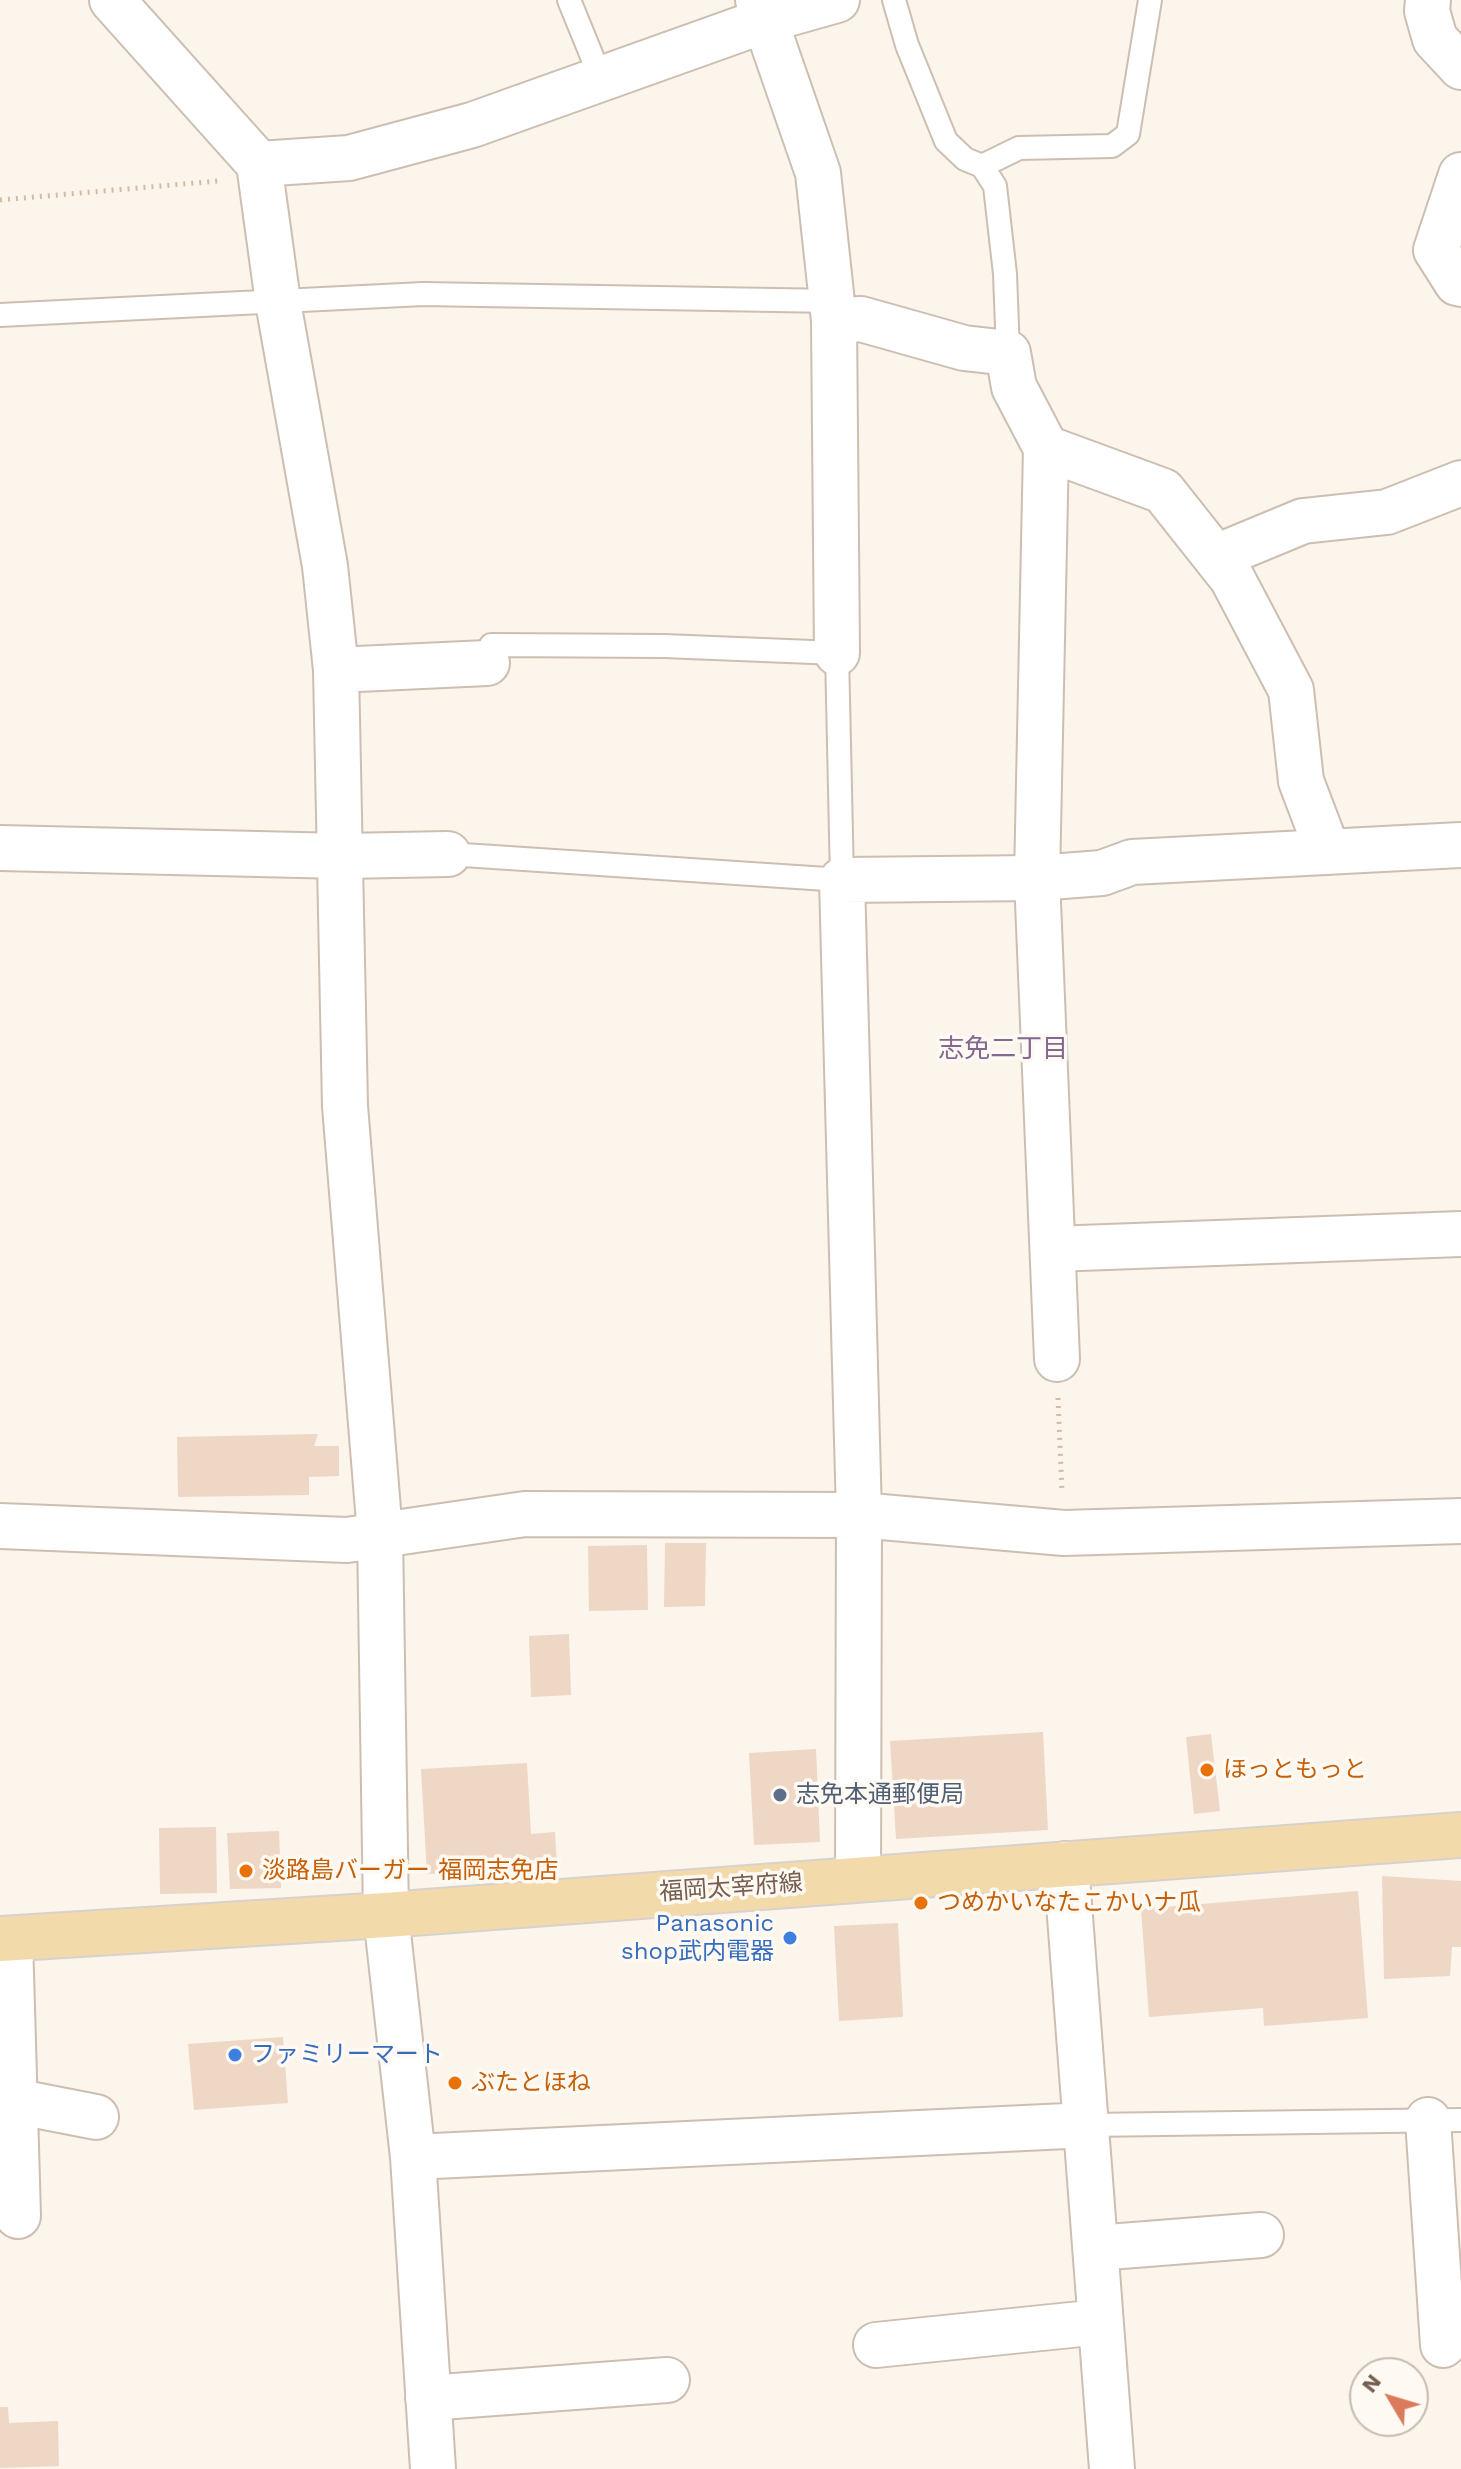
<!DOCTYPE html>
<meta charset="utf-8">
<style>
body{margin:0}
#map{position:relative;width:1461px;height:2469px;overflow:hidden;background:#fbf5eb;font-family:"Work Sans",sans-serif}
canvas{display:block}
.north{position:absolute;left:1349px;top:2357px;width:80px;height:80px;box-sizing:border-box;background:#fef9f2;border:2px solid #c7bbb1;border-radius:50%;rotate:308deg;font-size:22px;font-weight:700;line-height:32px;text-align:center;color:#755e50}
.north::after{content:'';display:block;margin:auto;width:28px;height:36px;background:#da7b5c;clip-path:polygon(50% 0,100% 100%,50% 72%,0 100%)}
</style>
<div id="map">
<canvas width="1461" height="2469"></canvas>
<div class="north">N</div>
</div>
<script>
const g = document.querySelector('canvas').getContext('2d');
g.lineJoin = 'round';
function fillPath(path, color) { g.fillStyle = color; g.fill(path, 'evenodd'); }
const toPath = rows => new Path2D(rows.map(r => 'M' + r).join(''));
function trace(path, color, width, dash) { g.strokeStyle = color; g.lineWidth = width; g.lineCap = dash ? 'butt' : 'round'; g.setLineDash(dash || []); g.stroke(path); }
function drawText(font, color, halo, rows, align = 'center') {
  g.font = font + ' "Work Sans","Noto Sans JP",sans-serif'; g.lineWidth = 7; g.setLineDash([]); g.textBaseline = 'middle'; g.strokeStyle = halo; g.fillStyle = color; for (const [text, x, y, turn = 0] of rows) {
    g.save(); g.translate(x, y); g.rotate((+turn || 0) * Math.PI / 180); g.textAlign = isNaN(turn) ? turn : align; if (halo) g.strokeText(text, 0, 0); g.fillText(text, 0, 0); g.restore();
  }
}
fillPath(toPath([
 [318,1434,314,1446,339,1446,339,1476,309,1477,309,1495,178,1497,177,1437],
 [665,1543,706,1543,705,1606,664,1607],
 [647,1545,648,1610,589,1611,588,1546],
 [569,1634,571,1695,531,1697,529,1636],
 [1043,1732,1048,1830,896,1839,890,1741],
 [1211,1734,1220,1811,1194,1814,1186,1737],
 [816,1749,820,1842,754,1845,749,1753],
 [527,1763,531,1834,555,1832,557,1866,427,1874,421,1769],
 [216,1827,217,1893,160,1894,159,1828],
 [279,1831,281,1888,230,1889,227,1833],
 [1382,1876,1461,1881,1461,1947,1452,1947,1450,1976,1384,1979],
 [1358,1891,1368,2018,1264,2026,1263,2008,1149,2017,1141,1909],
 [898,1923,903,2017,839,2021,834,1926],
 [283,2037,288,2103,194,2110,188,2044],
 [0,2407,8,2407,9,2423,58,2421,59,2466,0,2468]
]), '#eed7c5');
const lane = toPath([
 [569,0,602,81],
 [894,0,907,45,946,141,965,159,982,166],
 [0,315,423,294,833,301],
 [1008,353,1005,274,995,186,982,166,1019,148,1112,146,1128,134,1150,0],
 [448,854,842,880,837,653,664,646,491,645,487,663],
 [1088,2125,1461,2120]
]);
const street = toPath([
 [112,0,259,164,278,302,325,566,336,670,345,1106,380,1534,386,1915,413,2157,433,2469],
 [758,0,818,173,834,321,837,653],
 [1428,0,1427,11,1435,39,1461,67],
 [259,164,349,158,472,125,766,20,837,0],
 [1461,175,1436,250,1457,283,1461,284],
 [834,321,861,319,964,348,1008,353,1014,387,1046,448,1163,491,1232,578,1291,690,1301,781,1328,852],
 [1046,448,1037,878,1057,1359],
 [1216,557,1303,521,1387,512,1461,483],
 [336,670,487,663],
 [0,848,343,856,448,854],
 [1053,1249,1461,1234],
 [0,1526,347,1540,525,1514,859,1515,1064,1533,1461,1521],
 [1066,1864,1112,2469],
 [858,1878,859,1515,842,880,1037,878,1102,873,1132,862,1461,845],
 [10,1939,18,2216],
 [14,2101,96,2117],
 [1428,2120,1443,2345],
 [413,2157,1088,2125],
 [1096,2248,1261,2235],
 [876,2345,1100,2322],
 [428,2398,667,2380]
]);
const primary = toPath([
 [0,1939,386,1915,1461,1835]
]);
trace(lane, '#cdbeb2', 26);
trace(street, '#cdbeb2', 48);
trace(primary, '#d8d2ce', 48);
trace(toPath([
 [0,200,218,181],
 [1058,1398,1062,1492]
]), '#d4baa8', 5, [2, 6]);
trace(lane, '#fff', 22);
trace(street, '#fff', 44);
trace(primary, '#f3daaa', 44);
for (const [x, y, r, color] of [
 [1207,1770,8,"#e8710a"],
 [780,1795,8,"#5c6f8a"],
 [246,1871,8,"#e8710a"],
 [921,1903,8,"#e8710a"],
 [790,1938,8,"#3f7fe0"],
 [235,2055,8,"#3f7fe0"],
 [455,2083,8,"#e8710a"]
]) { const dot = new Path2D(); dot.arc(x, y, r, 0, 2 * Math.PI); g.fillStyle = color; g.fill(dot); trace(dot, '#fef9f2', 3); }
drawText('24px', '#c56008', '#fef9f2', [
 ["ほっともっと",1223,1770],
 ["淡路島バーガー 福岡志免店",262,1871],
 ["つめかいなたこかいナ瓜",937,1903],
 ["ぶたとほね",471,2083]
], 'left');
drawText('24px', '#4e5e75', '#fef9f2', [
 ["志免本通郵便局",796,1795]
], 'left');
drawText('24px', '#755e50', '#fef9f2', [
 ["福岡太宰府線",731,1888,-4]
]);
drawText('24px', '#366cbe', '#fef9f2', [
 ["Panasonic",774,1924],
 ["shop武内電器",774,1952],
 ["ファミリーマート",251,2055,"left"]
], 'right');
drawText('26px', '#846890', '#fef9f2', [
 ["志免二丁目",1003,1049]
]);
</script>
